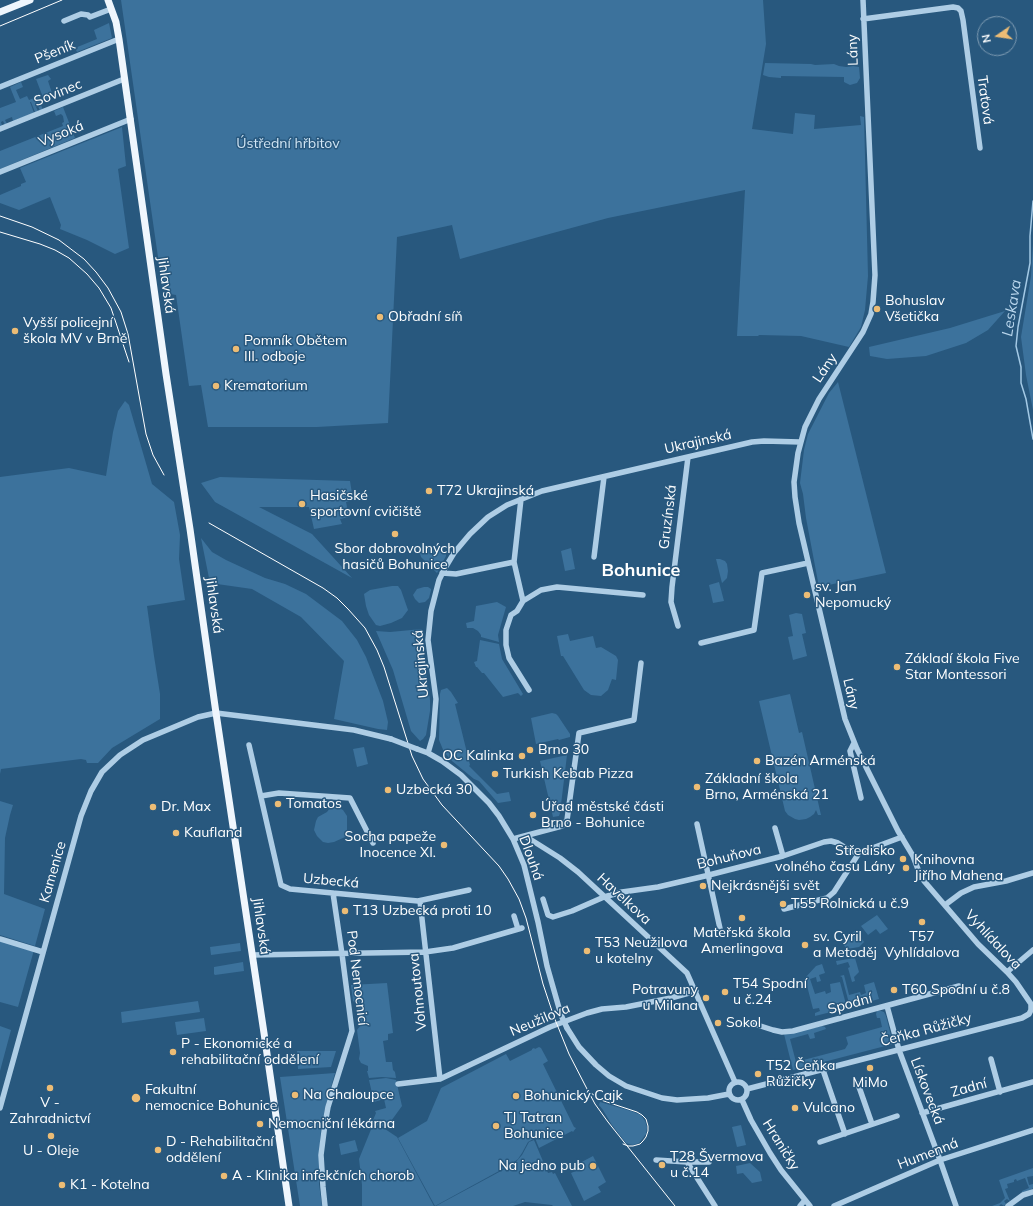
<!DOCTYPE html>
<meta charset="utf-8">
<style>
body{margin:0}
#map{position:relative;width:1033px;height:1206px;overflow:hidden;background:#28587e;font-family:Mulish,sans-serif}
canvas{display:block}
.north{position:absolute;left:977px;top:16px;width:40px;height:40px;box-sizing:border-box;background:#28587e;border:1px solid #7e9bb2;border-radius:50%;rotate:257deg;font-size:11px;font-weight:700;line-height:16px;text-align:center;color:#fff}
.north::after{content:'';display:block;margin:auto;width:14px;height:18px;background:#ecbc75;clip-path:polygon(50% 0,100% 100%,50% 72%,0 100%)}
</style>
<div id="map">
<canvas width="1033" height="1206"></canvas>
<div class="north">N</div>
</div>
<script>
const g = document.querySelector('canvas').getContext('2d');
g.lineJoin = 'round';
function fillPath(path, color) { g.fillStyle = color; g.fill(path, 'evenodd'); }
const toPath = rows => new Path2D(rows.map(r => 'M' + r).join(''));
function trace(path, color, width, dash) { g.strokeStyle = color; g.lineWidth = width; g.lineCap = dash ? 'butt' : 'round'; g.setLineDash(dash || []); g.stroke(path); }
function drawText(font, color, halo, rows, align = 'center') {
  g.font = font + ' Mulish,sans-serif'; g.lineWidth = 3; g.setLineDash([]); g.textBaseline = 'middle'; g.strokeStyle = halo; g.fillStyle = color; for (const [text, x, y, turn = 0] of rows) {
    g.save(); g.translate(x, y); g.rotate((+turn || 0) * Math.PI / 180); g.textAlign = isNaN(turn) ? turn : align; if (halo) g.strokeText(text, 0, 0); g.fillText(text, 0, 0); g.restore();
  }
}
fillPath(toPath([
 [121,0,763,0,766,44,752,129,793,134,795,113,815,115,814,129,861,125,860,116,864,117,868,276,865,310,861,327,849,347,801,336,759,335,758,336,737,336,745,190,608,218,542,236,460,259,452,225,397,237,388,423,317,427,208,427,201,385,189,386,176,295,170,294,164,290,162,285],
 [109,23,112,38,77,52,75,48,97,39,94,30],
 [765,63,811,64,815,65,834,64,839,66,846,67,853,66,859,67,860,78,857,83,850,85,844,82,844,77,781,76,781,78,769,77,763,75],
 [48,75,51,79,48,81,53,96,44,100,36,79],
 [21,82,23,87,16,90,20,99,27,96,29,100,39,96,43,104,41,105,43,110,40,111,38,106,36,107,38,111,35,112,31,102,30,102,34,113,13,121,12,117,7,119,5,120,7,124,5,125,3,121,1,122,2,126,0,127,0,108,16,102,10,87],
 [63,107,75,138,0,169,0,151,63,126,62,123,64,122,63,116,61,114,56,116,54,111],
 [122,127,126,166,118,169,129,248,115,254,87,240,60,229,61,225,50,197,19,210,0,203,0,195,21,186,21,184,26,182,20,168],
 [1033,244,1033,410,1026,375,1021,337,1031,276],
 [1005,311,988,330,966,343,926,356,887,359,870,356,869,347,950,328],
 [838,382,886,573,819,587,806,518,803,494,800,483,804,450,808,434,829,393],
 [125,401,129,405,152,484,174,502,180,535,179,559,185,600,147,606,154,656,160,694,160,719,112,748,98,763,87,763,86,760,81,759,1,769,0,774,0,477,69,468,106,476,113,432,118,411],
 [220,477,350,481,353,500,346,502,349,517,340,519,342,524,314,529,309,507,259,507,312,534,352,578,215,502,201,483],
 [201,538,212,552,226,560,265,578,285,584,306,594,342,621,357,640,366,657,383,701,388,722,387,730,378,729,334,719,344,661,301,617,252,589,210,583],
 [432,547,439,548,445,552,446,554,446,556,437,573,421,557,419,550],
 [571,548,575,569,565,571,561,551],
 [716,559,720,559,725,561,727,564,728,571,727,578,722,583],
 [719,582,724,601,713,603,709,585],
 [392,586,398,586,401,590,408,610,402,618,391,623,380,626,376,625,369,615,366,606,364,594,370,590],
 [424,587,428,587,431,589,431,590,429,598,425,602,419,603,415,599,413,595,417,589],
 [497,602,506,607,498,635,499,642,481,637,481,635,478,631,473,628,467,628,466,623,474,621,476,606],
 [796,613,802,614,806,633,802,634,807,656,793,660,788,637,793,636,789,615],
 [422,629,423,651,430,700,430,711,426,735,423,739,420,741,411,731,393,670,376,631,390,632],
 [568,634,570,641,593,636,596,648,601,647,616,656,618,660,616,680,612,679,608,690,601,696,591,695,584,690,563,656,561,656,557,636],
 [480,640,499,644,502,659,523,694,521,696,518,693,503,697,484,673,482,673,477,667,476,667,474,662,477,661],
 [447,688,451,692,458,703,455,704,470,765,469,766,497,794,509,792,511,801,498,803,479,781,474,779,452,761,444,752,439,740,440,694,441,690],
 [790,694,799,733,802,732,821,815,818,815,816,810,814,814,810,817,806,819,799,820,795,819,788,815,785,811,759,701],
 [552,713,556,714,558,716,570,734,570,737,559,740,558,739,536,744,531,718],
 [364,747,368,764,357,767,353,749],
 [567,755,560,813,559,816,553,817,540,761],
 [0,801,13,805,10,815,5,838,4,894,45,909,35,946,0,935],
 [333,807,337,807,343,810,347,816,347,832,345,837,334,842,328,843,323,842,317,836,314,830,316,821,318,817,327,812,330,808],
 [877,915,888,929,880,934,876,929,868,935,861,926],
 [856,930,864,942,859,947,847,949,842,943],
 [0,940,34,950,18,1007,0,1002],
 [240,943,241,951,211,955,210,947],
 [855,958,859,972,854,977,855,981,852,982,848,968,850,967,848,962,837,965,836,961],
 [243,962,244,971,215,975,214,974,214,967],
 [822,964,825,973,819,975,821,981,817,982,816,977,810,979,815,994,825,991,826,994,831,992,830,984,840,982,847,1008,815,1016,815,1013,820,1011,819,1008,813,1009,805,978,816,966],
 [844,975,849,995,860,992,861,995,866,993,864,985,874,982,879,999,850,1007,842,977,840,976],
 [387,983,393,1033,388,1034,388,1040,383,1041,386,1062,392,1062,393,1070,395,1072,396,1078,382,1077,369,1078,367,1071,368,1071,368,1066,361,1063,359,1059,360,1053,357,1030,360,1026,357,1004,353,1001,351,985],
 [198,1001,200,1012,122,1023,121,1012],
 [877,1011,881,1011,884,1012,886,1016,893,1044,793,1070,784,1034,822,1026,825,1027,826,1029,814,1033,815,1038,810,1039,808,1034,790,1039,796,1062,845,1049,848,1044,846,1037,882,1027,880,1018,877,1018,876,1014],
 [204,1018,206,1031,177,1035,175,1022],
 [0,1026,11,1030,0,1071],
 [539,1047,541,1048,548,1061,543,1064,574,1127,576,1128,573,1132,572,1131,539,1148,535,1138,528,1142,522,1153,518,1159,510,1165,435,1206,398,1138,427,1121,441,1088,506,1054,510,1061,532,1050,532,1049,534,1048,535,1049],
 [297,1051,336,1051,331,1067,298,1069],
 [335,1073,325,1108,321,1129,319,1158,319,1184,322,1206,300,1206,280,1077],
 [386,1078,396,1080,402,1106,386,1128,382,1126,371,1125,376,1113,375,1111,386,1108,384,1099,374,1102,369,1080],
 [600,1102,631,1111,641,1115,645,1121,647,1127,646,1134,643,1138,639,1143,633,1145,629,1144,626,1143,612,1125,603,1110,599,1105],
 [741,1125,746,1145,737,1147,732,1127],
 [372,1127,385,1129,397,1137,434,1206,362,1206,362,1185,359,1159],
 [355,1140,358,1151,341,1155,339,1144],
 [534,1140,548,1173,552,1172,553,1174,555,1173,572,1206,553,1206,552,1205,525,1202,513,1206,436,1206,514,1164,522,1155,529,1142],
 [593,1156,606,1182,598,1187,601,1192,584,1201,571,1173,578,1170,576,1165],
 [750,1163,760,1172,762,1181,752,1183,743,1173,737,1174,736,1166],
 [1033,1168,1033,1176,1027,1177,1029,1185,1033,1184,1033,1188,1032,1189,1022,1193,1022,1191,1029,1188,1025,1178,1017,1181,1016,1179,1014,1180,1014,1182,1007,1184,1008,1188,1005,1189,1010,1201,1007,1199,1004,1201,1006,1204,1004,1206,1001,1204,999,1206,992,1206,1000,1203,1005,1198,999,1180]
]), '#3c729c');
trace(toPath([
 [1033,201,1030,236,1030,263,1018,327,1016,346,1021,367,1021,383,1026,399,1033,439]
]), '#a3c9e5', 1.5);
trace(toPath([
 [863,0,875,275,873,302,871,314,863,332,819,399,805,427,798,453,794,482,795,497,799,523,845,719,857,749,898,831,913,856,919,872,924,881,978,944,1007,972,1016,982,1031,1004,1031,1010],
 [863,19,953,7,958,8,961,11,963,20,980,148],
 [64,21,81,14,88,15,90,17,111,9],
 [0,87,119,39],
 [0,129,124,79],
 [0,172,131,119],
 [594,557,604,477],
 [514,562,523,601],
 [442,573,456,574,514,562,521,499],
 [678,626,671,602,672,587,688,457],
 [701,643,754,630,762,573,808,563],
 [529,690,509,658,506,645,506,630,511,615,517,611,523,601,541,590,557,587,643,595],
 [854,743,850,751,861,798],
 [249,745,281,885,290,889,418,901,469,890],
 [417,749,428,753,442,761,461,775,489,803,499,816,513,839,524,865,538,922,547,966,561,1015],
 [428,753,433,736,436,699,428,640,431,611,439,580,445,568,454,553,470,534,488,517,507,505,542,491,752,442,764,441,800,442],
 [261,796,279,793,350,798,373,843],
 [697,824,721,933],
 [775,828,783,856],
 [525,836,560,858,578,872,687,973,735,1082],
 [513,839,562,826,567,820,579,733,634,720,641,663],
 [543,899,548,915,553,917,572,911,604,897,622,892,658,887,705,876,783,856,824,842,831,841,838,843,851,851,859,853,902,837],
 [420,901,440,1079],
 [945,905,961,893,974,887,1006,881,1033,873],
 [784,909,827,898,834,892,859,853],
 [514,916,518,929],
 [0,939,43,952],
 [252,955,425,952,453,948,522,928],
 [1007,972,1033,950],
 [887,1006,899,1050,940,1160,956,1206],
 [748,1022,773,1030,782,1032,793,1031,959,986],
 [567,1028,579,1047,596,1065,609,1076,626,1086,662,1098,677,1100,708,1098,729,1094],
 [991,1059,1000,1092],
 [823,1070,845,1134],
 '729 1091a9 9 0 1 1 18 0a9 9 0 1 1-18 0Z',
 [398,1084,440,1079,550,1027,587,1013,602,1009,626,1007,671,998,696,991],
 [858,1084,872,1124],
 [747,1089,1022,1018,1029,1014,1031,1010],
 [742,1100,751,1120,770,1153,781,1170,810,1206],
 [0,1108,81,816,91,791,102,772,120,755,143,740,198,717,216,713,354,730,391,739],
 [922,1113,1033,1082],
 [820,1142,897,1116],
 [656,1160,687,1162,715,1206],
 [687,1162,709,1162],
 [325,1206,323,1187,321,1155,325,1124,328,1107,352,1031,342,954,333,893],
 [800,1206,805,1200],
 [834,1206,940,1160,1033,1130],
 [1008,1206,1023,1195,1033,1192]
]), '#aecde5', 5.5);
trace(toPath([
 [108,0,116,22,119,39,166,374,190,529,216,713,264,1033,289,1206],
 [0,12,30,0]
]), '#eff6fd', 7);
trace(toPath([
 [0,26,62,0],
 [0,216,32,227,59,240,84,259,96,272,108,288,121,312,128,334,146,434,153,455,164,475],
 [0,232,40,244,55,250,69,258,87,274,99,288,111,308,129,362],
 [209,523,323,588,337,598,348,609,365,628,377,650,384,667,412,756,423,779,442,805,499,866,508,879,519,899,526,918,543,984,554,1017,569,1054,586,1087,595,1104,608,1122,675,1206],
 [591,1093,601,1100,637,1112,642,1115,646,1119,648,1126,648,1131,646,1137,643,1141,640,1144,633,1146,628,1146,623,1144]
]), '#fff', 1);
trace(toPath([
 [391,739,417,749],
 [561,1015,567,1028]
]), '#aecde5', 5.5);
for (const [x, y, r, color] of [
 [877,309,4,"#ecbc75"],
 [380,317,4,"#ecbc75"],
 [15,331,4,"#ecbc75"],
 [236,349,4,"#ecbc75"],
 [216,386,4,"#ecbc75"],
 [429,491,4,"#ecbc75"],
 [302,504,4,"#ecbc75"],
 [395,534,4,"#ecbc75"],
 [807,595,4,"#ecbc75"],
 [897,667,4,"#ecbc75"],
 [530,750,4,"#ecbc75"],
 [522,756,4,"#ecbc75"],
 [757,761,4,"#ecbc75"],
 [495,774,4,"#ecbc75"],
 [697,787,4,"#ecbc75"],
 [388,790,4,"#ecbc75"],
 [278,804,4,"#ecbc75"],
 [153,807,4,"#ecbc75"],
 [533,815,4,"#ecbc75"],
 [176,833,4,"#ecbc75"],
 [444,845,4,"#ecbc75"],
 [903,859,4,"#ecbc75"],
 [906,868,4,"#ecbc75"],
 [703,886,4,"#ecbc75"],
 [783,904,4,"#ecbc75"],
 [345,911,4,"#ecbc75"],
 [742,918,4,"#ecbc75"],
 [922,922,4,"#ecbc75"],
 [805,945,4,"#ecbc75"],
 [587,951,4,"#ecbc75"],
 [894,990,4,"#ecbc75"],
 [725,992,4,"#ecbc75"],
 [706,998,4,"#ecbc75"],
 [718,1023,4,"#ecbc75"],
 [173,1052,4,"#ecbc75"],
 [870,1068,4,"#ecbc75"],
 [758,1074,4,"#ecbc75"],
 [50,1088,4,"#ecbc75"],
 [295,1095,4,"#ecbc75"],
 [516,1096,4,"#ecbc75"],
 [136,1098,5,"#ecbc75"],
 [795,1108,4,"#ecbc75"],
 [260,1124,4,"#ecbc75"],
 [496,1126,4,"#ecbc75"],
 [51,1136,4,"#ecbc75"],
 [158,1150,4,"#ecbc75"],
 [662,1165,4,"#ecbc75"],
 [593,1166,4,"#ecbc75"],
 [224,1176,4,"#ecbc75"],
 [62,1185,4,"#ecbc75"]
]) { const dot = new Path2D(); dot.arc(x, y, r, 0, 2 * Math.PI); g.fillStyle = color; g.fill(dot); trace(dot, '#28587e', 1.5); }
drawText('14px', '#fff', '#28587e', [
 ["Lány",853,50,-92],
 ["Pšeník",55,52,-22],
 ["Sovinec",58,93,-22],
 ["Traťová",985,100,82],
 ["Vysoká",61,134,-22],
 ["Jihlavská",166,285,82],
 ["Lány",825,368,-56],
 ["Ukrajinská",698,442,-13],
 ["Gruzínská",668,517,-83],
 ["Jihlavská",214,605,82],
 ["Ukrajinská",421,664,-95],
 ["Lány",851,694,77],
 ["Bohuňova",729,857,-14],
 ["Dlouhá",531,858,70],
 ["Kamenice",53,872,-74],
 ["Uzbecká",331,881,5],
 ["Havelkova",624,899,43],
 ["Jihlavská",261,926,82],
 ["Vyhlídalova",993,940,47],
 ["Pod Nemocnicí",357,978,83],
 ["Vohnoutova",418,992,-96],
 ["Spodní",850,1004,-15],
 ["Neužilova",540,1020,-23],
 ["Čeňka Růžičky",926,1030,-15],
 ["Zadní",969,1088,-16],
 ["Lískovecká",927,1091,69],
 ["Hraničky",781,1145,58],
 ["Humenná",928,1154,-21]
]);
drawText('14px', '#d1e5f4', '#28587e', [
 ["Ústřední hřbitov",288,144]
]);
drawText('14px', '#fff', '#28587e', [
 ["Bohuslav",885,301],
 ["Všetička",885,317],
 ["Obřadní síň",388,317],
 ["Vyšší policejní",23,323],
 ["škola MV v Brně",23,339],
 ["Pomník Obětem",244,341],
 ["III. odboje",244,357],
 ["Krematorium",224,386],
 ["T72 Ukrajinská",437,491],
 ["Hasičské",310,496],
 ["sportovní cvičiště",310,512],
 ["Sbor dobrovolných",395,549,"center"],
 ["hasičů Bohunice",395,565,"center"],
 ["sv. Jan",815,587],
 ["Nepomucký",815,603],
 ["Základí škola Five",905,659],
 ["Star Montessori",905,675],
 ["Brno 30",538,750],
 ["OC Kalinka",514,756,"right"],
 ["Bazén Arménská",765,761],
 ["Turkish Kebab Pizza",503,774],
 ["Základní škola",705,779],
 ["Brno, Arménská 21",705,795],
 ["Uzbecká 30",396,790],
 ["Tomatos",286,804],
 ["Dr. Max",161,807],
 ["Úřad městské části",541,807],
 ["Brno - Bohunice",541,823],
 ["Kaufland",184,833],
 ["Socha papeže",436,837,"right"],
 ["Inocence XI.",436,853,"right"],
 ["Středisko",895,851,"right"],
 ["volného času Lány",895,867,"right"],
 ["Knihovna",914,860],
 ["Jiřího Mahena",914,876],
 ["Nejkrásnějši svět",711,886],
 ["T55 Rolnická u č.9",791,904],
 ["T13 Uzbecká proti 10",353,911],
 ["Mateřská škola",742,933,"center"],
 ["Amerlingova",742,949,"center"],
 ["sv. Cyril",813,937],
 ["a Metoděj",813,953],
 ["T57",922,937,"center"],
 ["Vyhlídalova",922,953,"center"],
 ["T53 Neužilova",595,943],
 ["u kotelny",595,959],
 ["T54 Spodní",733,984],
 ["u č.24",733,1000],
 ["Potravuny",698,990,"right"],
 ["u Milana",698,1006,"right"],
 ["T60 Spodní u č.8",902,990],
 ["Sokol",726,1023],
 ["P - Ekonomické a",181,1044],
 ["rehabilitační oddělení",181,1060],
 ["T52 Čeňka",766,1066],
 ["Růžičky",766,1082],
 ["MiMo",870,1083,"center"],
 ["Fakultní",145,1090],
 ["nemocnice Bohunice",145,1106],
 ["Na Chaloupce",303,1095],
 ["Bohunický Cajk",524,1096],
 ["V -",50,1103,"center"],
 ["Zahradnictví",50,1119,"center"],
 ["Vulcano",803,1108],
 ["TJ Tatran",504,1118],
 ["Bohunice",504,1134],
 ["Nemocniční lékárna",268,1124],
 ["D - Rehabilitační",166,1142],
 ["oddělení",166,1158],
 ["U - Oleje",51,1151,"center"],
 ["T28 Švermova",670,1157],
 ["u č.14",670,1173],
 ["Na jedno pub",585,1166,"right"],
 ["A - Klinika infekčních chorob",232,1176],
 ["K1 - Kotelna",70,1185]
], 'left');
drawText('italic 15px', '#bad7ed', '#28587e', [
 ["Leskava",1012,308,-81]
]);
drawText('bold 18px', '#fff', '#28587e', [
 ["Bohunice",641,571]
]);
</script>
